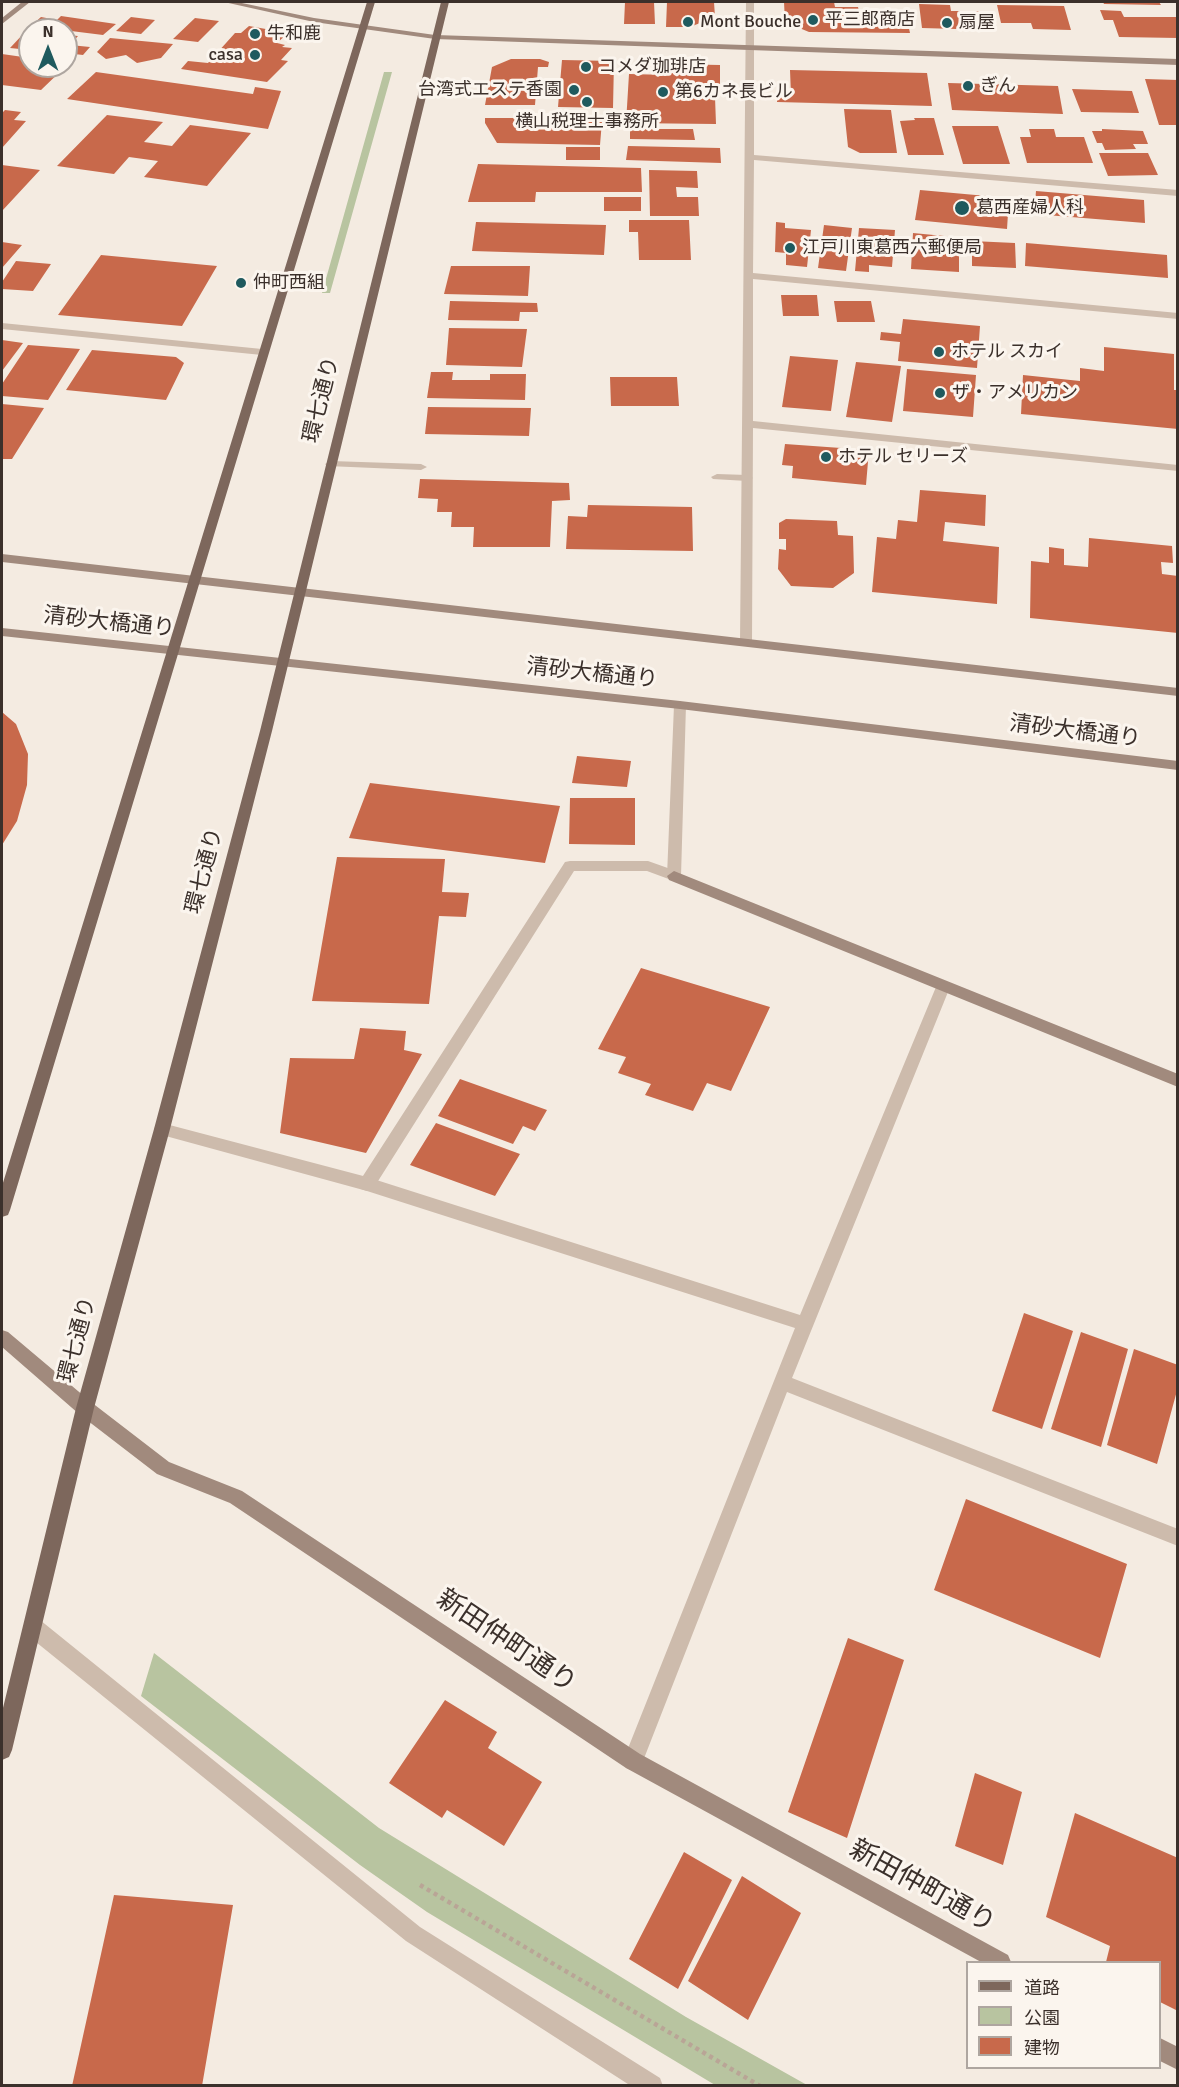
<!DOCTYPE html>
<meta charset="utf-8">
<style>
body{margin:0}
#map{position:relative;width:1179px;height:2087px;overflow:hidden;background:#f4ebe1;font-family:Signika,"Noto Sans JP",sans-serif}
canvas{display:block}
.frame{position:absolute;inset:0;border:3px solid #3b302b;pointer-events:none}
.legend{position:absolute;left:966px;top:1961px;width:195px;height:108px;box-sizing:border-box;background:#fbf5ee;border:2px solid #aea6a0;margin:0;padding:8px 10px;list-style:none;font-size:18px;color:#3b302b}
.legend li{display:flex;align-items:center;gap:12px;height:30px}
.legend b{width:30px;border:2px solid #aea6a0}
.north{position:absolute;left:18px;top:18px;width:60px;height:60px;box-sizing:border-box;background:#fbf5ee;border:2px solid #aea6a0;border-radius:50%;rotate:0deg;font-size:16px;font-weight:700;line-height:24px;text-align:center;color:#3b302b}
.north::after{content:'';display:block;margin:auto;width:21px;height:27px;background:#1f5a5e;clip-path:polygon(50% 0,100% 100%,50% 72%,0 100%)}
</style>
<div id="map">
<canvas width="1179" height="2087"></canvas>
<div class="frame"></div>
<ul class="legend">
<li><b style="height:8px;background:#7d675c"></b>道路</li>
<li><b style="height:16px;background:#b8c4a0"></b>公園</li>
<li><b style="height:16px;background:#c8694b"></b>建物</li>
</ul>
<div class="north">N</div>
</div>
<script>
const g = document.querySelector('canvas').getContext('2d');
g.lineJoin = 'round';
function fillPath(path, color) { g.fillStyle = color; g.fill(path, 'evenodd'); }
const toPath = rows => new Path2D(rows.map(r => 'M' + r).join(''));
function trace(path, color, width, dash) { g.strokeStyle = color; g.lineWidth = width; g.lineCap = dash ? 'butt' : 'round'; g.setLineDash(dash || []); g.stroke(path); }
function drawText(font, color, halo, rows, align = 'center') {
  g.font = font + ' Signika,"Noto Sans JP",sans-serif'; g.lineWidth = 6; g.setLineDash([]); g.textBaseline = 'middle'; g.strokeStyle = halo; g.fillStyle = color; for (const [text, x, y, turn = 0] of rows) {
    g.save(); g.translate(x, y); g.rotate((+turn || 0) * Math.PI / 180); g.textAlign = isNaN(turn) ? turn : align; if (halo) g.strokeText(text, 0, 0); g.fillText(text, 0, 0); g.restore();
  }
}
fillPath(toPath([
 [384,72,392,72,330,293,322,293],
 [154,1653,379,1828,686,2017,807,2085,715,2085,427,1912,360,1865,141,1696]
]), '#b8c4a0');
fillPath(toPath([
 [625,2,654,2,655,24,624,24],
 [667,2,714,2,715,17,690,27,666,27],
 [784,2,834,2,835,7,858,7,859,11,881,11,883,19,907,19,910,33,809,32,785,22],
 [1103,2,1159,2,1161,5,1104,4],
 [919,4,950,5,951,11,988,11,992,30,922,28],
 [997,5,1064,6,1071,30,1033,29,1031,23,1001,23],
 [1100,10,1121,11,1124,17,1178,17,1178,38,1119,37,1113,20,1104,20],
 [61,16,116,24,103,35,31,26,41,17,57,20],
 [131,17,155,20,141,34,116,31],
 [195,18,219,21,198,42,173,39],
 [249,26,288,33,277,43,285,45,282,47,292,48,281,60,288,61,267,82,181,69,188,61,208,63,235,33,241,33],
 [25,32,30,32,30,50,10,48],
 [66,35,78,36,70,45,90,47,83,55,66,53],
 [110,38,173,44,161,58,137,63,126,55,106,59,97,52],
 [2,54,30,58,30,66,66,66,41,90,2,85],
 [511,59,540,59,549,62,548,67,538,67,535,105,485,105,492,67],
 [562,60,614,61,613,108,558,107],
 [669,64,720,65,720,87,697,87,697,97,715,97,716,124,626,123,629,74,669,75],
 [790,70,927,73,932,106,777,102,777,95,791,95],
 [96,72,253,94,255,87,281,91,268,129,67,99],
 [1145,79,1178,80,1178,125,1159,125],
 [948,83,1058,86,1063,114,952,110],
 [1072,89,1132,91,1139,113,1081,112],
 [844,109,891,110,897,153,860,153,848,147],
 [5,110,21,112,14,120,26,121,2,148,2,113],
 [107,115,163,122,144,142,172,146,190,125,251,133,207,186,144,177,158,161,129,157,114,174,57,166],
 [485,118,558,118,558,121,602,121,600,145,497,143,485,123],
 [914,118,934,118,944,155,908,155,900,121,915,120],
 [952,126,998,126,1010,164,963,164],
 [630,129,693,129,695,140,630,139],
 [1029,129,1054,129,1056,137,1084,137,1093,163,1027,163,1020,137,1031,137],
 [1102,129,1143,131,1148,144,1133,144,1136,149,1105,150,1102,143,1097,143,1092,131,1102,131],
 [628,146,720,148,721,163,626,160],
 [566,147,600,147,600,160,566,160],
 [1099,153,1148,153,1158,175,1108,176],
 [478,164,641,168,642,192,536,192,535,202,468,202],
 [2,165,40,170,2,211],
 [649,170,697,171,698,188,676,187,677,197,698,197,699,216,650,216],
 [920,190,1009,198,1007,229,915,220],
 [1036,191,1144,200,1145,223,1034,214],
 [604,197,641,197,641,211,604,211],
 [629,220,689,220,691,260,639,260,638,232,629,232],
 [476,222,606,225,604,255,472,251],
 [776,222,785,223,785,228,811,230,807,267,786,265,786,253,775,252],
 [824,225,852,228,846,271,818,268],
 [859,228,895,230,892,267,869,265,869,272,855,271],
 [913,233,944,236,944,242,959,243,959,272,911,269],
 [972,241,1015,243,1016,268,972,266],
 [2,242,22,245,2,268],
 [1026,243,1167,255,1168,278,1025,266],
 [101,255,217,266,182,326,58,315],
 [16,261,51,264,33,291,2,289,2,282],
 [451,266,530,266,528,296,444,294],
 [781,295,817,295,819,316,783,316],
 [450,301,537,303,538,312,520,312,519,321,448,320],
 [834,301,871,301,875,322,837,322],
 [903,319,980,326,977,368,898,361,900,342,880,340,881,332,901,334],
 [449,328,527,329,522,367,446,365],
 [2,340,23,343,2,371],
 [28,345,80,349,48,400,2,396,2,384],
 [1104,347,1174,354,1174,390,1178,390,1178,429,1021,414,1023,375,1080,381,1080,368,1104,371],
 [92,350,176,357,184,363,166,400,66,390],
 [790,356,838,360,831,411,782,407],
 [856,362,901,366,892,422,846,417],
 [907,369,976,375,973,417,903,411],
 [431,372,453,372,452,380,490,380,490,374,526,374,525,400,427,398],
 [610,377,677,377,679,406,611,406],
 [2,404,44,408,12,459,2,459],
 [428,407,531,408,529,436,425,434],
 [785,444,869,450,866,485,792,478,793,466,782,465],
 [420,479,569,483,570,500,552,501,550,547,473,547,474,527,451,527,452,512,437,512,438,499,418,498],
 [920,490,986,495,985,526,945,522,943,541,999,547,997,604,872,592,877,537,896,539,898,520,917,522],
 [588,505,692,507,693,551,566,549,568,516,587,517],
 [786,519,837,521,838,535,853,536,854,573,833,588,791,586,778,569,779,549,786,550,786,539,779,539,779,523],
 [1089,538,1172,546,1173,563,1161,562,1162,574,1178,576,1178,633,1030,618,1031,561,1049,563,1049,547,1064,549,1064,565,1088,567],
 [2,712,16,724,28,754,27,785,17,821,2,845],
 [577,756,631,761,627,787,572,783],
 [370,783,560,806,545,863,349,838],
 [570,798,635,798,635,845,569,844],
 [337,857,445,859,442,892,469,893,466,917,439,916,429,1004,312,1001],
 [641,968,770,1007,731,1091,707,1083,693,1111,645,1095,651,1084,618,1073,626,1057,598,1049],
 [360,1028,406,1031,404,1050,422,1054,366,1153,280,1133,290,1058,354,1059],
 [460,1079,547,1110,535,1131,523,1126,513,1144,438,1116],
 [436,1123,520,1154,495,1196,410,1165],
 [1024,1313,1073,1331,1042,1429,992,1411],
 [1081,1332,1128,1349,1101,1447,1051,1429],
 [1134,1349,1178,1365,1178,1387,1157,1464,1107,1445],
 [966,1499,1127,1564,1100,1658,934,1590],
 [848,1638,904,1660,847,1838,788,1812],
 [445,1700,497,1732,488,1748,542,1782,504,1846,447,1810,442,1818,389,1783],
 [975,1773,1022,1792,1003,1865,955,1846],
 [1075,1813,1178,1858,1178,2011,1160,2002,1160,1962,1106,1962,1110,1946,1046,1917],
 [684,1852,732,1880,678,1989,629,1959],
 [742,1876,801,1913,748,2020,688,1981],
 [114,1895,233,1905,202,2086,72,2086]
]), '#c8694b');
trace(toPath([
 [420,1885,760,2086]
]), '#b9a596', 4.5, [4, 4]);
fillPath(toPath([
 [331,461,421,464,427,467,421,470,327,466,325,464,331,461],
 [717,474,747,475,753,478,747,481,713,479,711,477,717,474],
 [570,861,648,861,679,872,681,876,674,881,647,871,574,871,373,1189,367,1191,361,1189,359,1184,361,1179,565,862,570,861]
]), '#cdbbac');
fillPath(toPath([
 [746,2,754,2,754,155,1178,190,1178,196,754,160,753,273,1178,313,1178,319,753,279,753,421,1178,465,1178,471,753,428,752,642,746,646,740,642,746,2],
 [2,323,262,349,267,352,262,355,2,329,2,323],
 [680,701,686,705,681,876,674,881,667,876,674,705,680,701],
 [943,981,948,983,950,987,792,1378,1178,1529,1178,1546,787,1392,643,1761,640,1768,633,1771,626,1768,623,1761,795,1328,367,1191,162,1135,156,1133,154,1129,156,1125,162,1123,367,1177,800,1315,936,987,938,983,943,981],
 [33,1618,40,1620,420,1927,660,2078,663,2086,631,2086,406,1941,26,1634,24,1627,26,1620,33,1618]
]), '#cdbbac');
fillPath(toPath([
 [22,2,30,2,2,24,2,18,22,2],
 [224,2,237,2,314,18,435,35,1178,59,1178,65,435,39,314,22,224,2],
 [2,554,1178,688,1178,696,2,562,2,554],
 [2,628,680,701,1178,761,1178,770,680,709,2,636,2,628],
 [674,871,1178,1074,1178,1087,669,880,667,876,674,871],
 [2,1330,8,1332,91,1402,169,1462,242,1491,640,1754,1008,1955,1011,1962,981,1962,626,1768,230,1503,157,1474,79,1414,2,1347,2,1330],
 [1160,2038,1178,2047,1178,2070,1160,2061,1160,2038]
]), '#a18a7d');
fillPath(toPath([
 [367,2,375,2,10,1210,8,1215,2,1217,2,1186,367,2],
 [441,2,449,2,272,731,170,1129,94,1408,12,1750,9,1757,2,1760,2,1712,76,1408,154,1129,260,731,441,2]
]), '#7d675c');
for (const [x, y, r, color] of [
 [813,20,6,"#1f5a5e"],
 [688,22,6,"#1f5a5e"],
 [947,23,6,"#1f5a5e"],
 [255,34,6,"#1f5a5e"],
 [255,55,6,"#1f5a5e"],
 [586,67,6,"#1f5a5e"],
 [968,86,6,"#1f5a5e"],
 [574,90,6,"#1f5a5e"],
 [663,92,6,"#1f5a5e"],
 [587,102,6,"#1f5a5e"],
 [962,208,8,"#1f5a5e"],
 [790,248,6,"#1f5a5e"],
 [241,283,6,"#1f5a5e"],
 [939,352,6,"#1f5a5e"],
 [940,393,6,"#1f5a5e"],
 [826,457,6,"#1f5a5e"]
]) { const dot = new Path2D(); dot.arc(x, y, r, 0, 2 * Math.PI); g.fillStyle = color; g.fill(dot); trace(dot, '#fbf5ee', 2); }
drawText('18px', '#3b302b', '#fbf5ee', [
 ["平三郎商店",825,20],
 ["Mont Bouche",700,22],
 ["扇屋",959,23],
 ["牛和鹿",267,34],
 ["casa",243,55,"right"],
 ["コメダ珈琲店",598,67],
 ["ぎん",980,86],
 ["台湾式エステ香園",562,90,"right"],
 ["第6カネ長ビル",675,92],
 ["横山税理士事務所",587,122,"center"],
 ["葛西産婦人科",976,208],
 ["江戸川東葛西六郵便局",802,248],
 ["仲町西組",253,283],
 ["ホテル スカイ",951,352],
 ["ザ・アメリカン",952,393],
 ["ホテル セリーズ",838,457]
], 'left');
drawText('22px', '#3b302b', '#fbf5ee', [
 ["環七通り",322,400,-76],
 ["清砂大橋通り",109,623,6],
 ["清砂大橋通り",592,674,6],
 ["清砂大橋通り",1075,732,7],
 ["環七通り",205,871,-75],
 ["環七通り",78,1340,-75]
]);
drawText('27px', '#3b302b', '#fbf5ee', [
 ["新田仲町通り",506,1642,34],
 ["新田仲町通り",922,1887,29]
]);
</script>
